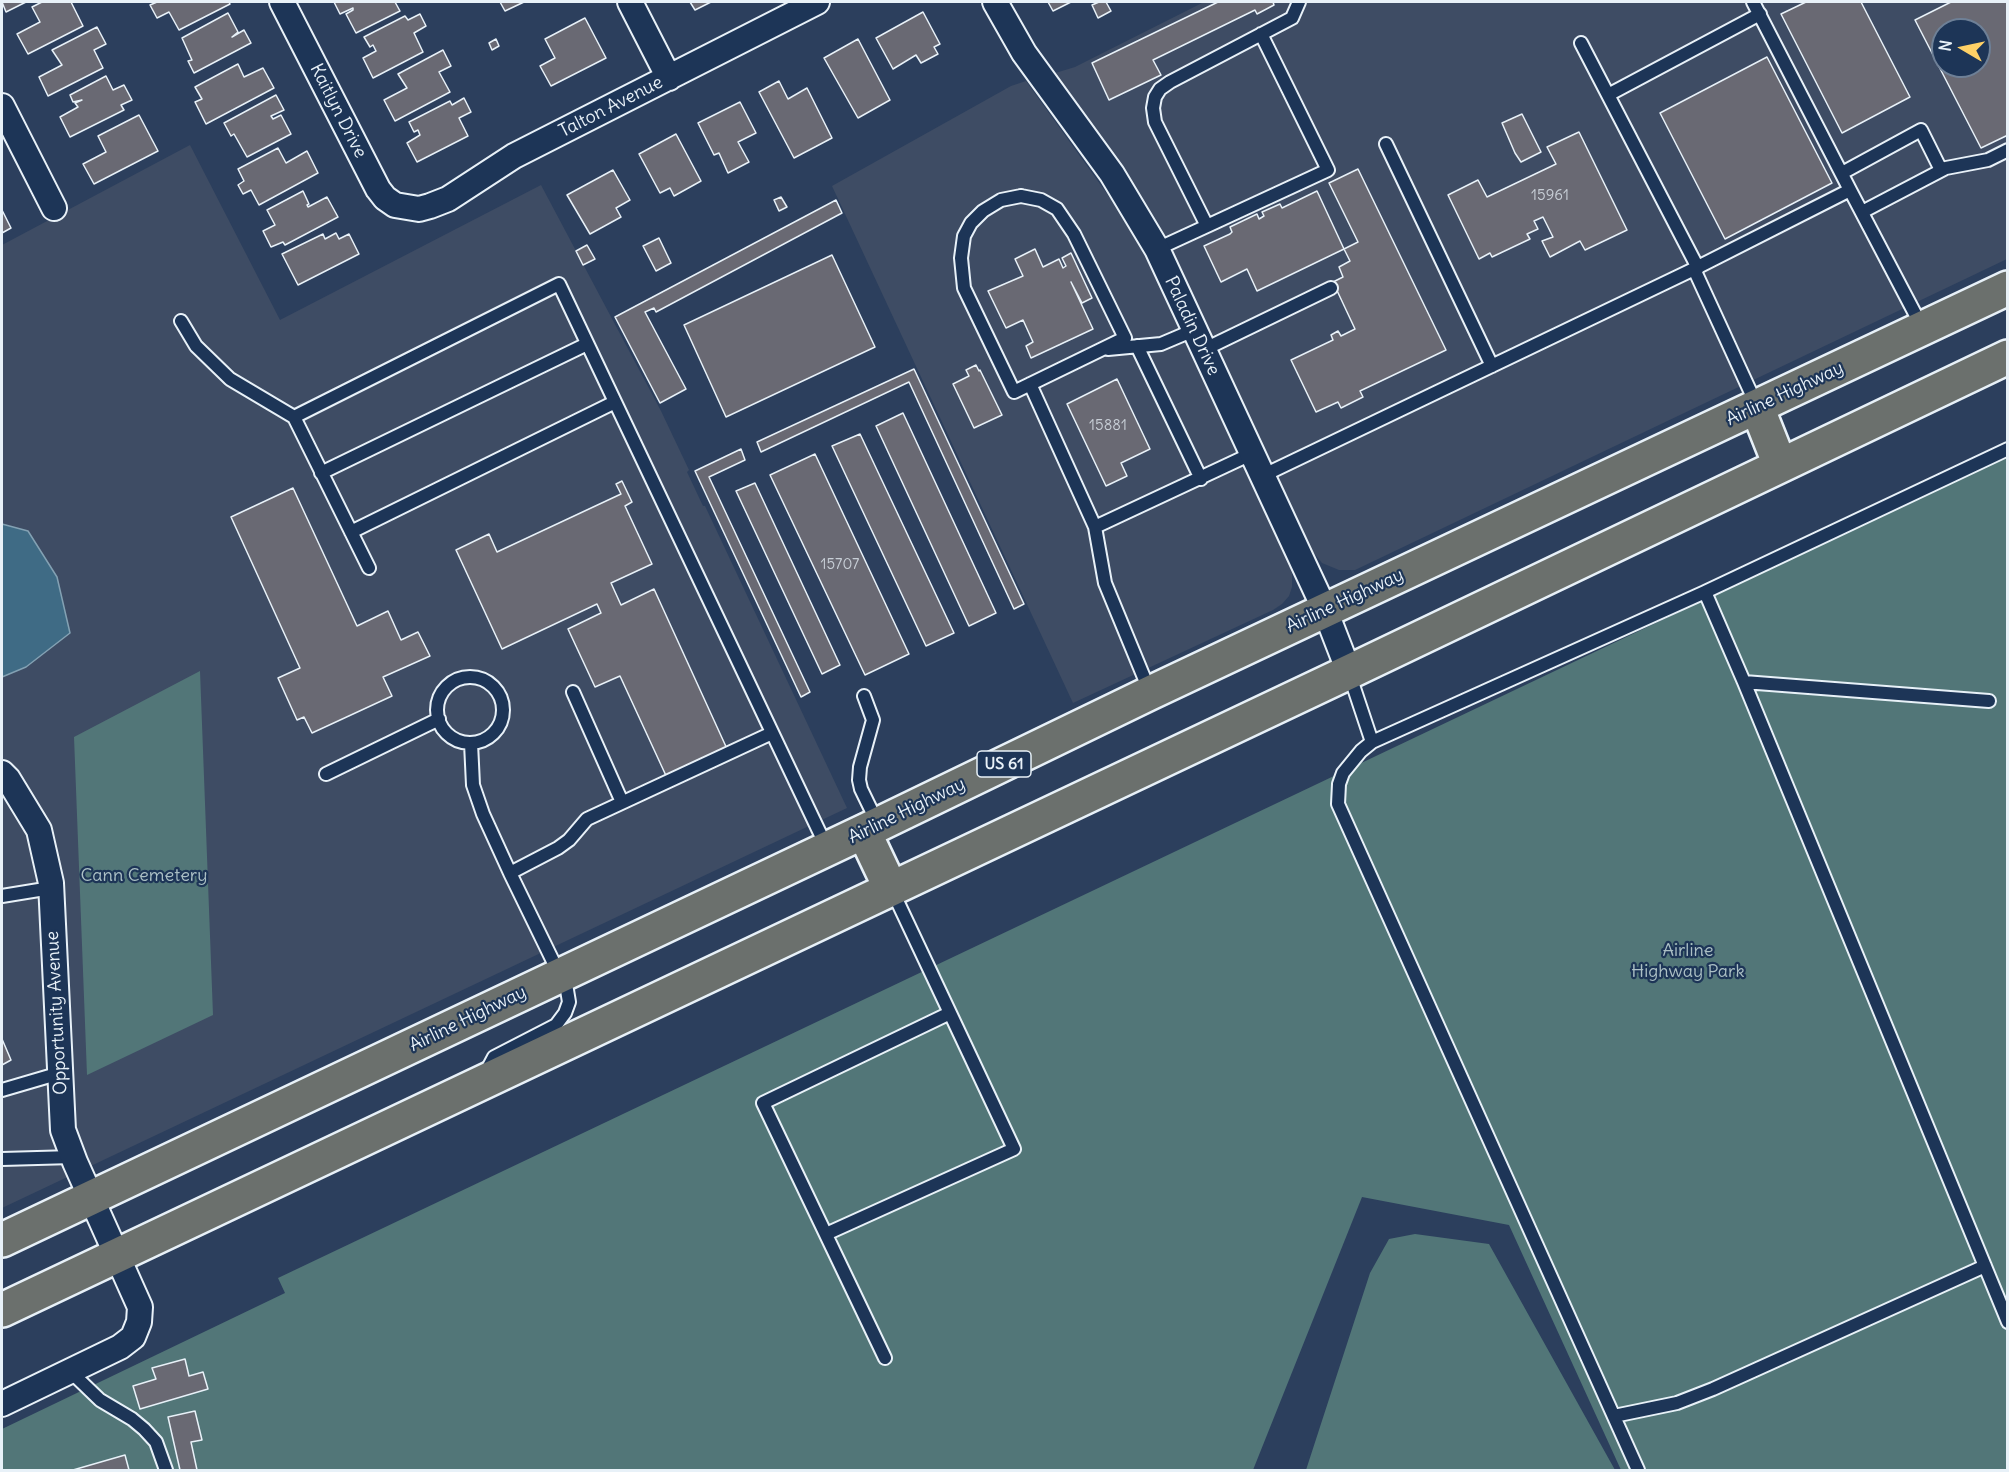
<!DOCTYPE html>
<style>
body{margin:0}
#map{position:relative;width:2009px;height:1472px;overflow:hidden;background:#2c3f5d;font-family:Delius,sans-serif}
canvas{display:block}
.frame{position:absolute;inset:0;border:3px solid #e8f1f8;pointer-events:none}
.north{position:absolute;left:1931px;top:18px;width:60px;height:60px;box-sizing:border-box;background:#1d3557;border:2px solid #6e8097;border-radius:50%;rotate:279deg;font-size:16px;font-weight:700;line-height:24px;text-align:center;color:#e8f1f8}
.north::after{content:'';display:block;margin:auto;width:21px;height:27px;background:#ffd166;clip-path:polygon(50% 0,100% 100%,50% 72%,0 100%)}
</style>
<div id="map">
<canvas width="2009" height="1472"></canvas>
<div class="frame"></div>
<div class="north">N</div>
</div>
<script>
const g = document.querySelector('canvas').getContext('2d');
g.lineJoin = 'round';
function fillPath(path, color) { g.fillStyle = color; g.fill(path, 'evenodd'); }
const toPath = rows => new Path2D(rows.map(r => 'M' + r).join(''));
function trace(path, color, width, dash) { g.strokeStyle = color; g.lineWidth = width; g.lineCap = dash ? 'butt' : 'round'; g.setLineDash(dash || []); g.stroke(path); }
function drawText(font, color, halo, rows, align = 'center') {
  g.font = font + ' Delius,sans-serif'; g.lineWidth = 4.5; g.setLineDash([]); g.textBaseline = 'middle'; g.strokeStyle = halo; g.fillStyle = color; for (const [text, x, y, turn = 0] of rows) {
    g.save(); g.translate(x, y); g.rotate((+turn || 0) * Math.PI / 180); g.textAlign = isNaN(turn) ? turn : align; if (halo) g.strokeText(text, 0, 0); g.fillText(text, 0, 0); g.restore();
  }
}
fillPath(toPath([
 [1204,2,2007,2,2007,259,1355,570,1339,570,1322,563,1309,547,1156,224,1140,196,1052,74,1075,67],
 [1943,30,1979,30,1979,66,1943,66],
 [1026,81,1128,223,1153,271,1286,556,1292,573,1292,587,1289,596,1282,604,1273,610,1073,703,832,186,1011,86],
 [190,145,280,320,541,185,661,411,689,470,687,472,703,506,705,506,847,808,2,1208,2,245]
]), '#3e4c64');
fillPath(toPath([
 [2007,456,2007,1470,1621,1470,1509,1225,1362,1197,1253,1470,2,1470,2,1429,285,1293,278,1278],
 [200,671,213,1015,87,1075,74,737],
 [1415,1234,1489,1244,1615,1470,1306,1470,1370,1273,1389,1239]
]), '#527678');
const water = toPath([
 [2,524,28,531,57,577,70,633,26,667,2,677,2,524]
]);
fillPath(water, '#3f6b85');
trace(water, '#83a1b3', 1.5);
const building = toPath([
 [2,2,26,2,6,12,2,2],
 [42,2,73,2,71,2,83,26,28,54,17,34,40,22,32,7,42,2],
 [157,2,229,2,230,4,179,30,169,12,157,18,150,5,157,2],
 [334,2,395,2,400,11,356,33,346,14,353,10,353,8,340,14,334,2],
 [500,2,524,2,505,11,500,2],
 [690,2,711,2,695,10,690,2],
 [1048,2,1071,2,1053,11,1048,2],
 [1099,2,1106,2,1111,11,1098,18,1092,5,1099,2],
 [1218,2,1273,2,1274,5,1257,14,1255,10,1153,60,1161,75,1109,100,1092,63,1218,2],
 [1806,2,1861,2,1910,97,1842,133,1781,14,1806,2],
 [1951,2,2008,2,2008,135,1981,148,1915,20,1951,2],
 [1943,30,1979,30,1979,66,1943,66,1943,30],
 [923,12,940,44,934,47,938,54,921,63,916,55,893,69,876,38,923,12],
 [228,13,238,32,232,37,244,30,251,43,194,73,188,61,192,60,182,38,228,13],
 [420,14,426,26,414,33,423,52,373,78,363,58,376,51,373,45,370,47,364,37,405,16,408,20,420,14],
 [585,18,606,58,551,86,540,66,555,58,545,39,585,18],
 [97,27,106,44,94,50,103,68,48,96,39,77,62,65,52,50,97,27],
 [496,39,499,46,492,50,489,43,496,39],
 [858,39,890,100,858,118,824,58,858,39],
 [443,50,451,66,439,72,450,92,395,121,384,100,407,88,398,74,443,50],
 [1767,57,1832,183,1725,239,1660,113,1767,57],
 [238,64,244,77,263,68,274,88,206,124,195,102,202,99,195,87,238,64],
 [106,76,113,90,124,85,132,100,121,105,124,110,70,137,60,117,78,107,75,103,82,100,73,102,70,95,106,76],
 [779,81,788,99,807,88,832,138,794,158,759,92,779,81],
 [276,95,284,110,271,116,273,119,281,115,291,134,247,157,234,134,231,136,224,123,276,95],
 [464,98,471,112,459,118,468,136,417,162,407,143,420,135,418,130,414,132,409,122,450,101,452,105,464,98],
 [740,102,756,133,738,142,749,162,728,173,719,153,714,155,698,123,740,102],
 [1522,114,1541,152,1521,162,1515,153,1502,123,1522,114],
 [139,115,158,151,94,184,83,164,106,152,98,136,139,115],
 [1579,132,1627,230,1585,250,1580,241,1550,257,1542,241,1553,237,1543,217,1534,221,1538,229,1527,234,1530,239,1492,257,1490,253,1479,259,1448,195,1478,180,1487,197,1556,164,1547,147,1579,132],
 [676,134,701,181,674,196,670,188,660,193,639,154,676,134],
 [278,148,286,163,307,151,318,173,259,205,251,190,243,194,238,185,244,181,238,169,278,148],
 [1358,169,1446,350,1360,391,1363,397,1341,408,1338,402,1316,412,1291,360,1333,340,1331,335,1338,331,1341,336,1355,329,1333,282,1343,277,1339,267,1350,261,1344,249,1358,242,1329,183,1358,169],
 [613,170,630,200,616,208,621,217,590,234,567,195,613,170],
 [303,191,309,204,307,205,308,207,327,197,338,217,285,245,283,242,271,247,263,231,275,225,267,210,303,191],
 [1317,191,1344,249,1257,291,1247,269,1221,282,1204,246,1230,234,1232,232,1230,227,1257,214,1259,219,1264,216,1262,212,1280,204,1282,208,1317,191],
 [781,197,787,207,779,211,774,200,781,197],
 [836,200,842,213,656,312,654,308,645,312,686,389,660,403,615,317,836,200],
 [2,210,11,228,2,233,2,210],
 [336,233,339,239,349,234,359,254,298,285,282,254,323,234,325,239,336,233],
 [659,238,671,263,656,271,643,246,659,238],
 [587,245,595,259,583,265,576,251,587,245],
 [1035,249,1043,267,1059,259,1063,268,1066,266,1062,258,1071,253,1092,298,1082,303,1071,282,1093,329,1031,358,1026,346,1033,342,1023,320,1006,328,988,291,1023,276,1015,259,1035,249],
 [832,255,875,347,726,417,684,325,832,255],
 [976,365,979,371,980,370,1002,415,974,428,953,384,969,376,966,370,976,365],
 [914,369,1024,604,1014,609,909,382,761,452,757,442,914,369],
 [1117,379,1150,449,1121,463,1127,476,1106,486,1067,404,1117,379],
 [903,413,996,613,969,626,876,426,903,413],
 [860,434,954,633,926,646,832,446,860,434],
 [741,449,745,460,709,477,810,692,801,697,695,471,741,449],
 [815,454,909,654,865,675,770,475,815,454],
 [622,481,632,502,625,506,652,564,611,583,621,605,654,589,728,751,668,780,620,676,595,687,568,629,601,613,597,604,502,649,456,550,489,534,497,552,621,494,616,484,622,481],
 [755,483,840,665,822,674,736,491,755,483],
 [293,488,357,626,388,611,401,640,418,632,430,656,383,677,392,696,312,733,304,717,297,720,278,678,300,668,231,517,293,488],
 [2,1039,11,1060,2,1065,2,1039],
 [185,1359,189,1376,203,1372,208,1389,140,1409,133,1386,156,1379,152,1368,185,1359],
 [195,1411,202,1440,191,1442,197,1470,180,1470,168,1417,195,1411],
 [125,1455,129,1470,73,1470,125,1455]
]);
fillPath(building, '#696973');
trace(building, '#e8f1f8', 1.5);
const lane = toPath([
 [1753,2,1850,190],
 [1581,43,1698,268],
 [1608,95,1760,14],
 [1386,144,1492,366],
 [1842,173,1921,130,1941,170],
 [1021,196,1041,200,1057,209,1074,234,1125,338,1014,392,964,288,961,258,964,236,971,223,983,211,1001,200,1021,196],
 [1862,212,1946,168,1988,160,2008,150],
 [1207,226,1328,170,1261,34],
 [1157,249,1207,226,1155,122,1153,108,1155,97,1160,89,1170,82,1292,18,1299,2],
 [1694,269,1757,406],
 [181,321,196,346,230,379,294,417],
 [1137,346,1201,479],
 [1108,349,1161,344,1194,330],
 [1203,350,1331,288],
 [1030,384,1095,527],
 [321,473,587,344],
 [1262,476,1694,269,1850,190,1922,327],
 [351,532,615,402],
 [369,568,294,417,559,284,827,848],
 [1705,592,2008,449],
 [1349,673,1372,742,1705,592,1744,682,2008,1322],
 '437 710a33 33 0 1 1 66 0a33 33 0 1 1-66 0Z',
 [1744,682,1989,701],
 [573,692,622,802],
 [1150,692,1105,583,1095,527,1251,454],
 [864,696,873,720,860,767,859,780,861,789,877,822],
 [1372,742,1361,751,1343,773,1339,784,1338,804,1638,1470],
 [471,743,473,785,483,814,510,873,567,990,569,1002,565,1013,556,1025,494,1057,485,1074],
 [326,774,439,719],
 [510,873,558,848,569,840,587,819,772,733],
 [2,896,51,888],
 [2,1090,60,1073],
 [2,1159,73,1157],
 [826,1234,1014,1149,950,1013],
 [885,1358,763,1103,950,1013,892,890],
 [71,1372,100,1400,132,1419,144,1429,156,1442,166,1470],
 [1614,1416,1677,1403,1713,1389,1985,1266]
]);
const street = toPath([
 [282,2,378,189,385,198,395,205,419,209,430,206,448,199,514,156,817,2],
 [630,2,669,78],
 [995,2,1024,53,1112,174,1157,249,1325,610,1349,672],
 [2,106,54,208],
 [2,773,8,779,39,830,51,883,63,1130,75,1162,140,1307,139,1322,133,1337,120,1347,2,1404]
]);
const highway = toPath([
 [1757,407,1780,465],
 [864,832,891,889],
 [2,1240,867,830,1150,693,2008,288],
 [2,1310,1349,672,2008,357]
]);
trace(lane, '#e8f1f8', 16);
trace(street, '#e8f1f8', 28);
trace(highway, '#e8f1f8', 38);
trace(lane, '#1d3557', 12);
trace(street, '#1d3557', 24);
trace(highway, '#6b706d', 33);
drawText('15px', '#c8cfd7', null, [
 ["15961",1550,196],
 ["15881",1108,426],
 ["15707",840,565]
]);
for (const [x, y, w] of [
 [1004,764,54]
]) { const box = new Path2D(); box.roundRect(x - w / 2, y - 13, w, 26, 4.5); g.fillStyle = '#1d3557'; g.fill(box); trace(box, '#e8f1f8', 1.5); }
drawText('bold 16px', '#e8f1f8', null, [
 ["US 61",1004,764]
]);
drawText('18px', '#e8f1f8', '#1d3557', [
 ["Talton Avenue",611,107,-27],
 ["Kaitlyn Drive",338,111,63],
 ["Paladin Drive",1192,326,65],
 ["Airline Highway",1785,394,-25],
 ["Airline Highway",1345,601,-25],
 ["Airline Highway",907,811,-26],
 ["Opportunity Avenue",57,1013,-93],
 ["Airline Highway",468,1019,-26]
]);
drawText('18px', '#acc0c5', '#1d3557', [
 ["Cann Cemetery",144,876],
 ["Airline",1688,951],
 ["Highway Park",1688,972]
]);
</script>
